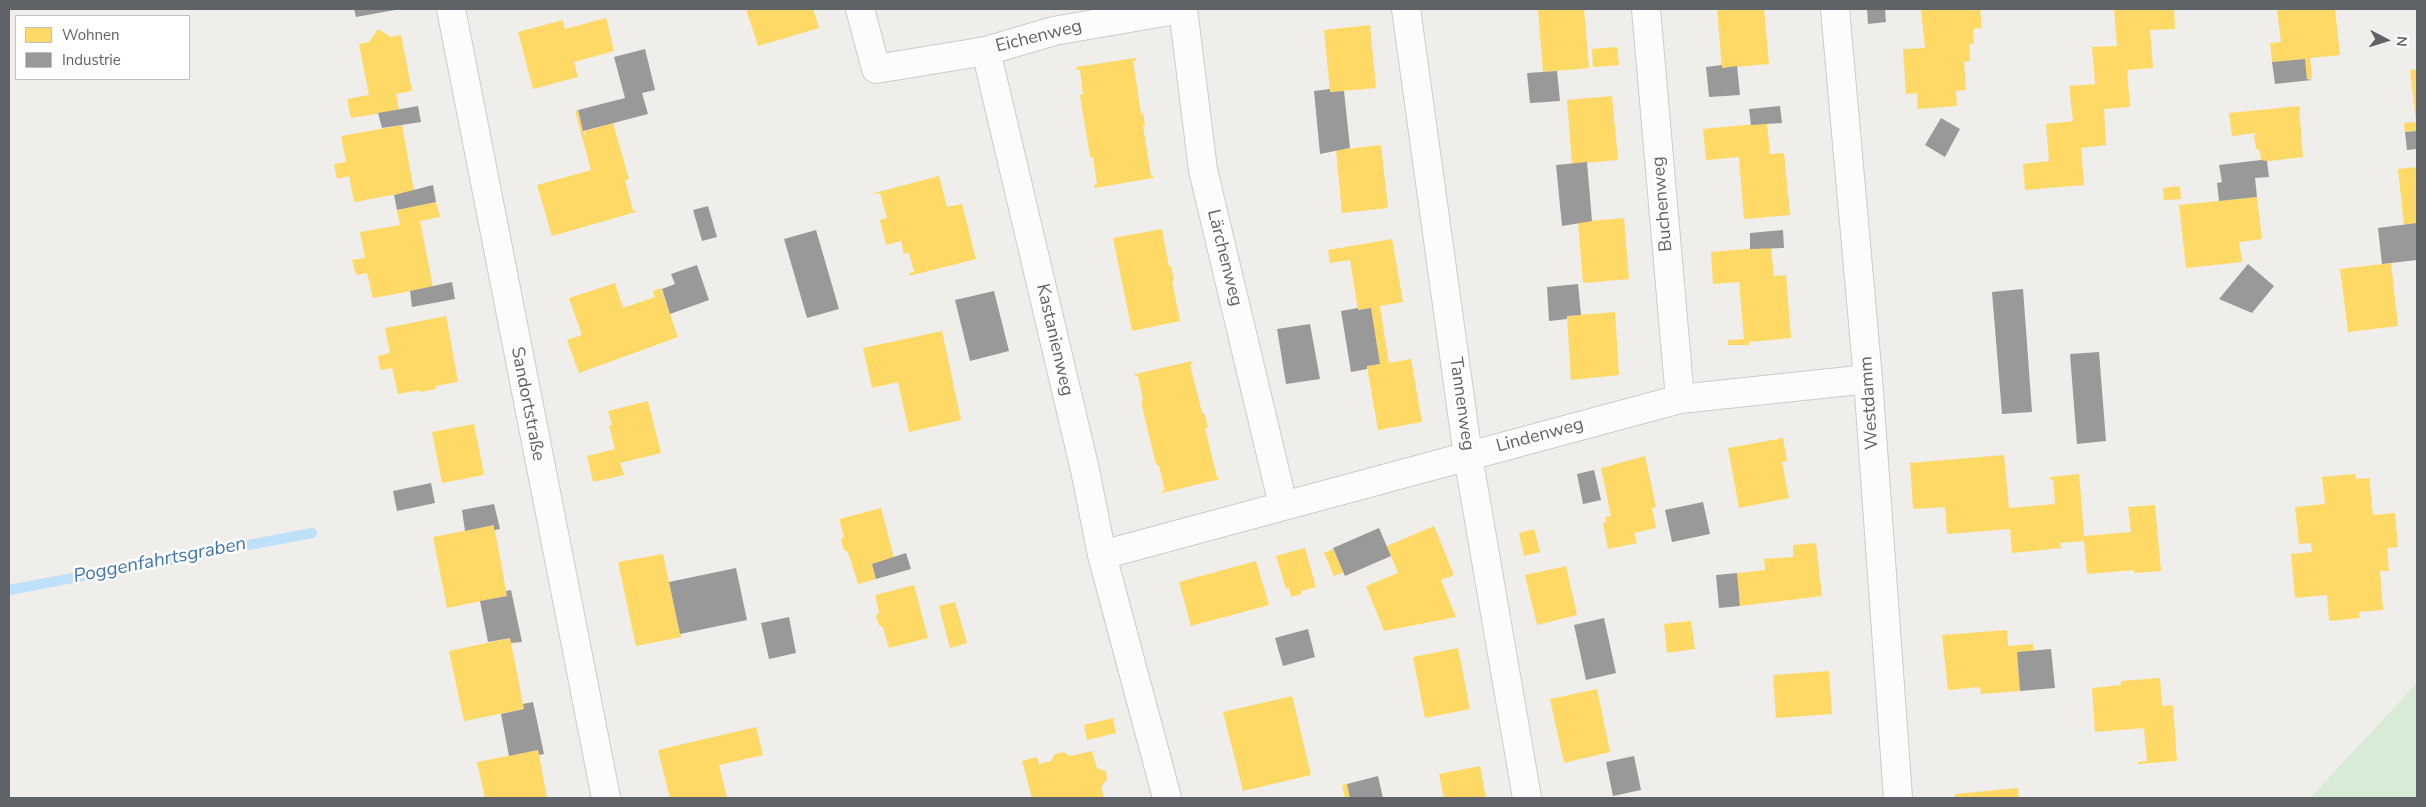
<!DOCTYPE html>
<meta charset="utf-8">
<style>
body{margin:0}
#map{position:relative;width:2426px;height:807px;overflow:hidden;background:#efeeea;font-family:"Nunito Sans",sans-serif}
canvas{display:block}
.frame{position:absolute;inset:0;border:10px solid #5f6368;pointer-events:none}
.legend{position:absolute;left:15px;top:15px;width:175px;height:65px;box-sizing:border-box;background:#fff;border:1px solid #bfc1c3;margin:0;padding:6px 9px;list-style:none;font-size:15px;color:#5f6368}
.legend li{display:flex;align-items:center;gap:10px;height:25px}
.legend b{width:25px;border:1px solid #bfc1c3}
.north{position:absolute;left:2361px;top:15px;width:50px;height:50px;-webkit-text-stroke:4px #fff;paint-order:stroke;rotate:95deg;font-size:14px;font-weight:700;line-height:20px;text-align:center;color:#5f6368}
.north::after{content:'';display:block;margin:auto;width:18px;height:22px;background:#5f6368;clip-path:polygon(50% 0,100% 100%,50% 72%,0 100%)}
</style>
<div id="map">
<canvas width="2426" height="807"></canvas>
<div class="frame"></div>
<ul class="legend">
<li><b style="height:14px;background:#ffd966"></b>Wohnen</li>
<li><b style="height:14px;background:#999"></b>Industrie</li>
</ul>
<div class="north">N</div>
</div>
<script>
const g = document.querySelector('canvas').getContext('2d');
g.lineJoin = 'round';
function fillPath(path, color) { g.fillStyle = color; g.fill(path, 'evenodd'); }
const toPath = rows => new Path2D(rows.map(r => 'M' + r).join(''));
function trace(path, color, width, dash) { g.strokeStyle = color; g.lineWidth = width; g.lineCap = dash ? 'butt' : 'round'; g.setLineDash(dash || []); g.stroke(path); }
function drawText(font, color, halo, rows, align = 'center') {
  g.font = font + ' "Nunito Sans",sans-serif'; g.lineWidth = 5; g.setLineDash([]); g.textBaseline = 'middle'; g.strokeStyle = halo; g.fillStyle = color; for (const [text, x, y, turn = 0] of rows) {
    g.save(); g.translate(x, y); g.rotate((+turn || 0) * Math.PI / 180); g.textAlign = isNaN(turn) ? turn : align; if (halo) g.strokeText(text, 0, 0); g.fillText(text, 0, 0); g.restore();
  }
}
fillPath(toPath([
 [2417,683,2417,798,2310,798]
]), '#d8ebd6');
fillPath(toPath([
 [746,9,813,9,819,28,758,46],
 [1555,9,1584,9,1589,68,1543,72,1538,10],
 [1717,9,1764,9,1769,64,1722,68],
 [1921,9,1980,9,1982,28,1973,29,1974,44,1969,44,1970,61,1964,62,1966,90,1956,91,1957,106,1918,109,1917,93,1906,94,1903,49,1925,48],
 [2114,9,2174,9,2175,29,2150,30,2153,68,2127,70,2130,107,2104,109,2106,145,2081,148,2084,185,2025,190,2023,164,2049,161,2046,124,2073,121,2069,86,2095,84,2092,47,2117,46],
 [2277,9,2335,9,2340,55,2310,58,2312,78,2307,79,2305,59,2272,62,2270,43,2281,42],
 [606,18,614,51,574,62,578,77,533,89,518,32,563,20,565,29],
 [1370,25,1376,88,1330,92,1324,30],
 [378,29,391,37,401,35,412,91,396,94,399,110,351,118,347,99,369,95,359,44,369,42],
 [1617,47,1619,65,1593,67,1592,49],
 [1135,58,1136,61,1133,61,1141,114,1143,113,1145,125,1143,126,1151,176,1153,176,1153,178,1095,188,1094,185,1097,184,1093,157,1090,157,1080,95,1083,94,1080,70,1077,70,1076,67],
 [2417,69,2417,131,2405,132,2404,123,2416,122,2410,70],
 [1612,96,1618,160,1572,164,1567,100],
 [2299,106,2303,157,2261,162,2260,151,2256,148,2254,136,2256,133,2232,136,2229,113],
 [578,110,585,137,585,131,613,123,629,179,625,180,633,211,639,211,552,236,537,185,591,170,575,111],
 [1767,123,1770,154,1784,153,1790,215,1744,219,1739,157,1706,160,1703,129],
 [402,125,414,191,354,202,349,176,337,179,334,164,346,162,341,136],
 [1381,145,1388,208,1342,213,1336,150],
 [2417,167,2417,223,2404,225,2398,169],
 [939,176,947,207,962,204,976,259,909,276,909,273,914,272,909,253,904,254,901,241,886,245,880,220,887,218,880,193,874,194,874,193],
 [2180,186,2181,199,2164,200,2163,188],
 [2257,197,2262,239,2239,242,2242,262,2186,268,2179,205],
 [436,202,440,217,420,221,433,287,373,298,367,273,356,275,352,260,365,258,360,232,400,225,397,210],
 [1624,218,1629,279,1583,283,1578,222],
 [1162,229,1169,267,1171,266,1174,281,1172,281,1180,321,1132,331,1113,238],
 [1392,239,1403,302,1380,306,1384,333,1389,363,1411,359,1422,422,1378,430,1367,366,1380,364,1371,308,1358,310,1350,260,1330,263,1328,250],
 [1771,247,1774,276,1786,275,1791,338,1749,342,1750,345,1728,345,1728,340,1744,339,1739,282,1713,284,1711,252],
 [2391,263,2398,326,2348,332,2340,269],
 [615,283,623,308,655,297,653,291,661,288,678,337,579,373,567,340,582,335,569,298],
 [1615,312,1619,375,1571,380,1567,316],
 [446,316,458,382,435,386,436,389,420,392,420,390,398,394,392,368,381,370,379,363,378,356,390,353,385,328],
 [942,331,961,420,909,432,898,382,872,388,863,348],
 [1192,361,1193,363,1190,364,1202,413,1204,413,1208,427,1205,428,1217,477,1220,479,1162,493,1162,491,1165,490,1159,466,1156,464,1141,402,1143,399,1138,376,1135,377,1135,374],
 [648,401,661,453,620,463,624,475,593,482,587,456,615,449,609,426,612,425,608,411],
 [474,424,484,475,442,483,432,432],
 [1783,438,1787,461,1782,462,1789,498,1739,508,1728,448],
 [2004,455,2009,508,2055,504,2053,479,2050,480,2050,477,2079,474,2084,536,2131,532,2128,507,2155,505,2161,571,2134,573,2134,570,2087,574,2084,541,2060,543,2061,548,2012,553,2010,529,1947,534,1945,507,1913,509,1910,463],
 [1645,456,1656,507,1652,508,1656,528,1634,533,1637,543,1608,549,1603,523,1606,522,1605,517,1611,516,1601,468],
 [2355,474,2356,479,2369,478,2373,515,2395,513,2398,547,2387,548,2389,571,2380,571,2383,610,2359,612,2360,618,2329,621,2327,595,2295,598,2291,554,2312,552,2311,543,2299,544,2295,507,2325,504,2322,477],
 [881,508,894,558,872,564,876,579,858,584,848,552,844,550,841,540,844,536,839,519],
 [494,525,507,596,447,608,433,537],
 [1434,526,1454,575,1441,580,1456,617,1384,631,1366,586,1398,573,1387,546],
 [1534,529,1540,552,1524,556,1519,533],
 [1816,543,1822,596,1740,606,1737,573,1765,570,1764,559,1793,557,1793,545],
 [1305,548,1316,587,1301,591,1302,594,1291,597,1289,588,1286,589,1276,556],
 [1333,549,1344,572,1334,576,1324,553],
 [663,554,681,637,636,646,618,562],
 [1256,561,1269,605,1191,626,1179,582],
 [1566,566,1577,615,1537,625,1525,575],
 [914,585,928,638,889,648,883,628,879,625,876,616,879,612,875,595],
 [955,602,967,643,950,648,939,606],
 [1691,621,1695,649,1667,653,1664,624],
 [2007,630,2008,646,2033,644,2033,651,2017,652,2020,691,1981,694,1980,687,1948,690,1942,635],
 [510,638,524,709,464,721,449,651],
 [1458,648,1470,709,1425,718,1413,657],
 [1829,671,1832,714,1776,718,1773,675],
 [2160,678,2162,706,2173,705,2177,761,2138,764,2138,762,2147,761,2144,728,2095,732,2092,688,2121,685,2121,681],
 [1597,689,1610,752,1564,763,1550,699],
 [1292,696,1311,775,1243,791,1223,712],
 [1113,718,1116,733,1087,740,1084,725],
 [756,727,763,755,719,765,727,798,670,798,658,750],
 [538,750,547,798,485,798,477,762],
 [1092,751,1097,768,1106,771,1107,779,1101,787,1104,798,1032,798,1022,761,1037,757,1039,764,1051,761,1055,754,1063,752,1070,756],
 [1480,766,1486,798,1444,798,1439,774],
 [1347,784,1350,798,1345,798,1342,785],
 [2018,788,2019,798,1955,798,1955,794]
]), '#ffd966');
fillPath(toPath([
 [354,9,395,9,395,10,356,17],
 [1867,9,1885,9,1886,22,1868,24],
 [645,49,655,90,642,93,648,114,583,131,578,110,625,98,614,57],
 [2305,59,2307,79,2312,80,2275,84,2272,62],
 [1722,65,1722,68,1737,66,1740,95,1709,97,1706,67],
 [1557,71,1560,101,1530,103,1527,73],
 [1330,89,1330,92,1344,91,1350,148,1320,154,1314,91],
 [418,106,421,122,382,128,378,113],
 [1780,106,1782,123,1751,125,1749,109],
 [1941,118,1960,129,1945,157,1925,145],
 [2417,131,2417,149,2407,150,2405,132],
 [2261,160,2267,161,2269,177,2255,178,2257,197,2219,201,2217,183,2222,182,2219,165],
 [1587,162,1592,221,1562,226,1556,165],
 [433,185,436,202,397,210,394,195],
 [708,206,717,237,702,241,693,210],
 [2417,223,2417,260,2382,264,2378,228],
 [816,230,839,309,807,318,784,239],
 [1783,230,1784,248,1750,249,1750,233],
 [2248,264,2274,286,2252,313,2219,299],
 [697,265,709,300,670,314,662,289,675,284,671,274],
 [452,282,455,299,412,307,410,291],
 [1578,284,1581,315,1567,316,1567,319,1549,321,1547,287],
 [2023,289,2032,412,2002,414,1992,292],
 [994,291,1009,351,970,361,955,300],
 [1358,308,1358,310,1371,308,1380,364,1367,366,1367,369,1351,372,1341,311],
 [1310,324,1320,379,1286,384,1277,329],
 [2099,352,2106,441,2077,444,2070,354],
 [1594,470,1601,500,1583,504,1577,474],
 [431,483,435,503,397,511,393,491],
 [1703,502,1710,534,1672,542,1665,510],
 [494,504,500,529,494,530,494,525,465,531,462,510],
 [1379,528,1391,556,1345,576,1333,548],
 [906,553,911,569,876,579,872,564],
 [736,568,747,620,680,634,669,582],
 [1737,573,1740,606,1719,608,1716,575],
 [511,590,522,642,511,643,510,638,488,642,480,601,507,596,506,591],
 [789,617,796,653,769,659,761,623],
 [1604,618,1616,673,1586,680,1574,625],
 [1308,629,1315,657,1283,666,1275,638],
 [2051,649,2055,688,2020,691,2017,652],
 [533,702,544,754,539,755,538,750,509,756,501,714,524,709,523,704],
 [1634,756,1641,790,1613,796,1606,762],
 [1378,776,1383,798,1350,798,1347,784]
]), '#999');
trace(toPath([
 [9,590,312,533]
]), '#bfe0f9', 10);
const minor = toPath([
 [451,9,606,798],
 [860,9,876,69,986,51,1085,470,1102,555,1167,798],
 [1183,9,1203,170,1283,505],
 [1406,9,1468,456,1527,798],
 [1646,9,1680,399],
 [1835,9,1868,379,1898,798],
 [986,51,1054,31,1181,9],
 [1102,555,1680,399,1868,379]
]);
trace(minor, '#cbcccc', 30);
trace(minor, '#fdfcfc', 28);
drawText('18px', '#5f6368', '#fff', [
 ["Eichenweg",1039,37,-14],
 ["Buchenweg",1663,204,-95],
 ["Lärchenweg",1224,258,76],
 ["Kastanienweg",1054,340,77],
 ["Westdamm",1870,403,-94],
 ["Sandortstraße",527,404,79],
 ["Tannenweg",1461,404,82],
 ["Lindenweg",1540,436,-15]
]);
drawText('italic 19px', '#4174aa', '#fff', [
 ["Poggenfahrtsgraben",160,561,-11]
]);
</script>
